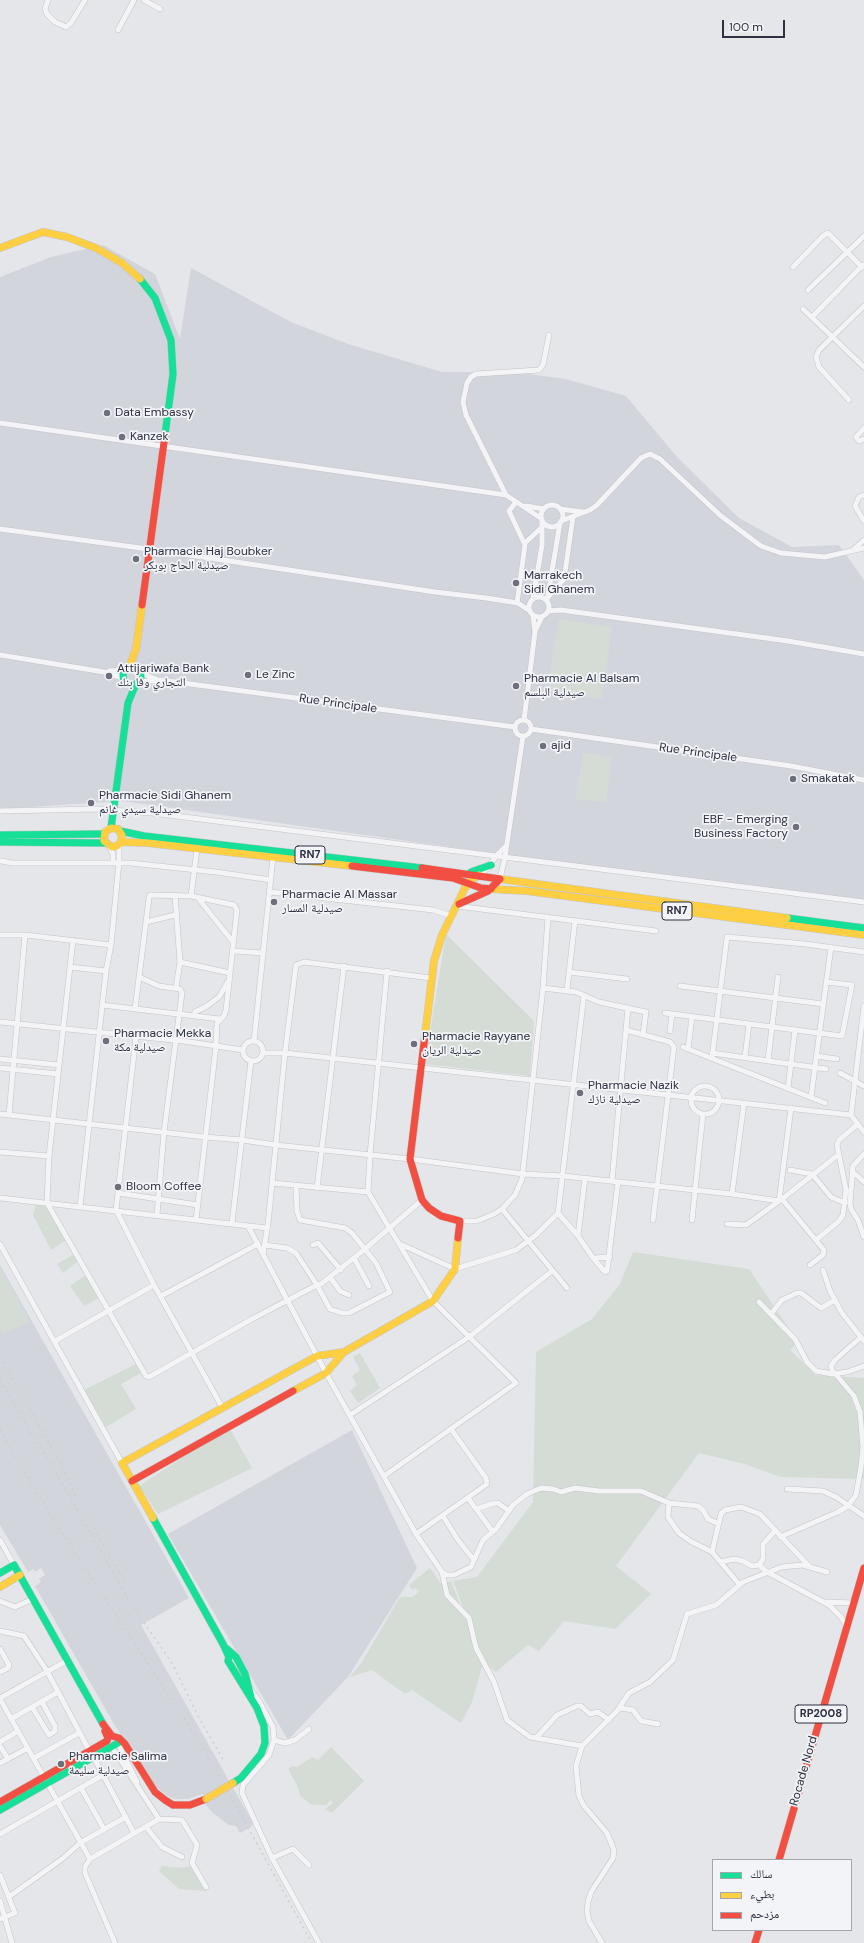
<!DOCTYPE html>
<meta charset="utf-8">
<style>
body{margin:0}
#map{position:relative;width:864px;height:1943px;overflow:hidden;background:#e4e6e9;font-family:"DM Sans","Noto Naskh Arabic",sans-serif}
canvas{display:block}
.legend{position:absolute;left:712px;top:1859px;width:140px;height:72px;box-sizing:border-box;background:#f3f4f8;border:1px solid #a4a6af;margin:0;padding:5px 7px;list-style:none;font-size:12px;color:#2d3141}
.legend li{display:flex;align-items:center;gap:8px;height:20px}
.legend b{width:20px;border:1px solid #a4a6af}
.scale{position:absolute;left:722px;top:20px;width:63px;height:18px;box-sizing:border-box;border:2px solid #2d3141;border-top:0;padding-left:5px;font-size:12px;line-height:14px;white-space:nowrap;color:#2d3141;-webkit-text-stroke:3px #f3f4f8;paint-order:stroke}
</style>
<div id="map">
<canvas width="864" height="1943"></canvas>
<ul class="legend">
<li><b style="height:5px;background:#16e098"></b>سالك</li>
<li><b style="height:5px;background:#ffcf43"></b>بطيء</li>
<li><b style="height:5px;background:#f24e42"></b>مزدحم</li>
</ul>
<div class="scale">100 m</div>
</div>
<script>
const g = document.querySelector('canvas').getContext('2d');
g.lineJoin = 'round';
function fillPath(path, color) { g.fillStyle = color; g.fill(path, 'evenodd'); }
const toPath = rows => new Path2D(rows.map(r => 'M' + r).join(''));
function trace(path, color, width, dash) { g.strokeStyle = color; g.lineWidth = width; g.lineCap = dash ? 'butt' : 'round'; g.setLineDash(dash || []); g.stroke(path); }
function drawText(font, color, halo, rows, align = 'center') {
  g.font = font + ' "DM Sans","Noto Naskh Arabic",sans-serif'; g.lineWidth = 3.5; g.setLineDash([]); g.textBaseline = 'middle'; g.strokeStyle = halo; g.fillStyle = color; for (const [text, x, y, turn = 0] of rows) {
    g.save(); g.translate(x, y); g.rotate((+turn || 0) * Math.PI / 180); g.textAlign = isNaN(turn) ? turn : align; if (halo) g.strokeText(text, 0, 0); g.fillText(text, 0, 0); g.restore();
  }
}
fillPath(toPath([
 [103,245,155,274,180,339,191,268,291,322,348,344,442,372,513,372,566,379,626,396,677,457,739,518,792,547,839,545,864,580,864,905,122,801,0,809,0,277,51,257],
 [0,1265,189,1598,141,1625,253,1823,251,1827,240,1833,236,1826,229,1825,213,1813,204,1803,208,1801,203,1794,188,1799,174,1799,166,1795,152,1783,114,1724,35,1586,41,1582,39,1579,45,1575,41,1568,35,1572,33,1569,28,1572,0,1525],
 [352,1430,417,1568,348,1677,288,1740,168,1534]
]), '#d3d5dc');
fillPath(toPath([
 [559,619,612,627,602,699,547,690],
 [583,752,612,758,606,802,576,799],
 [446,934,534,1021,530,1076,425,1064],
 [36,1204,46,1205,66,1240,51,1250,33,1215],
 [633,1252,749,1269,798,1342,790,1350,816,1375,864,1378,864,1479,781,1477,741,1463,699,1453,616,1566,651,1594,615,1629,564,1621,539,1651,528,1645,496,1672,485,1663,453,1581,477,1577,533,1502,536,1352,592,1319,620,1284],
 [73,1255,78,1261,63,1273,57,1264],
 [0,1266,30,1322,2,1334,0,1330],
 [86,1275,99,1298,84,1306,70,1286],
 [360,1353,380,1388,358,1403,350,1391,357,1385,352,1376,360,1370,353,1357],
 [136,1364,141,1373,121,1384,136,1409,106,1427,84,1390],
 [229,1427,252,1468,158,1514,139,1486],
 [430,1568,442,1585,451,1581,483,1663,472,1702,461,1723,412,1690,405,1694,372,1670,350,1677,362,1662,400,1597,413,1597,419,1591,415,1588,412,1590,409,1585],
 [331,1747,364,1781,332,1813,325,1809,333,1803,331,1800,326,1805,312,1805,300,1796,298,1787,288,1769,293,1766,297,1767,312,1757,318,1760],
 [162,1866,183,1868,190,1866,207,1891,179,1889,159,1871]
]), '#d4dcd5');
const street = toPath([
 [48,0,45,9,47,14,55,22,66,27,71,23,85,0],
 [144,0,160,9],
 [118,30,134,0],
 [793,267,823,236,828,233,862,267],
 [808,290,864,236],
 [803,309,864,367],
 [812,317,863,265],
 [849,400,819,367,816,357,819,350,864,306],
 [0,423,506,495,542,519],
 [864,428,856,437,859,441,864,439],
 [506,495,466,415,463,402,467,383,471,377,476,374,539,370,543,365,549,335],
 [864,495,859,497,855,506,864,521],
 [516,502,509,511,525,545,517,603],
 '541 516a11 11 0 1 1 22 0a11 11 0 1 1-22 0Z',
 [526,506,544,509],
 [560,509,583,512],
 [561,521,590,510,597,505,641,458,650,454,660,459,721,516,761,546,781,553,825,557,864,548],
 [0,529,163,551,435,592,486,598,518,603,530,611],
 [525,543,542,527],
 [854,549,864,540],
 '529 607a10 10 0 1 1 20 0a10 10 0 1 1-20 0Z',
 [548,597,564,579,573,517],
 [533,599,542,545,542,521],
 [547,601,560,523],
 [548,611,561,610,788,641,864,654],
 [535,631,542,617],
 [0,655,104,672,123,678],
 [109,671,126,670],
 [140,673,156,679],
 [138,682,160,680,515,727],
 [524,720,535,632,533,615],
 '515 728a8 8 0 1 1 16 0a8 8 0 1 1-16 0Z',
 [531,729,791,766,864,780],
 [0,811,97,809,152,813,864,902],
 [109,846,113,854,113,862],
 [1,861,12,863,130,863,216,872,271,880],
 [479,875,488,868,496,856,506,846],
 [500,879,505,857,523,736],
 [270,892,433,910,452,916],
 [175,895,180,962,176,988],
 [191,896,197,849],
 [198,898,233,942],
 [457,906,656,931],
 [146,922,175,915],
 [0,935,25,935,111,945],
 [73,940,49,1156,47,1203,146,1376,149,1377,252,1319,317,1285,321,1284,365,1249,422,1200],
 [233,951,263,953],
 [180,962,230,973],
 [70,967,106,971],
 [569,972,627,979],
 [139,977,159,986,180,989,182,993,164,1132,157,1215],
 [680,986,823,1004],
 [543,988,576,992,599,1002,646,1012,643,1034],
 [567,990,575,921],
 [102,1005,220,1019],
 [864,1006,851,1115,864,1132],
 [135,1009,149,898,150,895,191,896,234,905,237,910,226,1010,224,1016,217,1023,216,1046,196,1220],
 [665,1013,842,1036,852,985,826,982],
 [194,1015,195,1012,207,1006,219,997,229,980],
 [0,1022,183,1041,243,1050],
 [626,1030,670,1042,674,1047,653,1220],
 [670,1031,672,1014],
 [136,1037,116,1210,154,1285,222,1407],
 '243 1051a10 10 0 1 1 20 0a10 10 0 1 1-20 0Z',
 [254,1041,273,857],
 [683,1047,825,1103],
 [688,1049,692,1017],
 [264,1053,285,1053,851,1115],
 [712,1053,826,1069],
 [816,1056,837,1059],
 [745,1057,749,1024],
 [712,1058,727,937,805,944,864,952],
 [0,1059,59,1065],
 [768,1060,778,977],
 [0,1068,58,1074],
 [840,1073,864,1086],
 '691 1100a14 14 0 1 1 28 0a14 14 0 1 1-28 0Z',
 [788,1088,795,1030],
 [811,1097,831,947],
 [0,1114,205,1137,242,1140,276,1145,410,1159,523,1174,563,1176,732,1194,779,1201,791,1108],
 [9,1115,25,935],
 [0,1152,49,1156],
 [864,1154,853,1166,850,1203,851,1209,858,1220,864,1237],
 [790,1170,812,1174,831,1197,845,1203],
 [854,1173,864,1182],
 [612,1181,628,1008],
 [272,1183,368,1192],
 [317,1188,344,966],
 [118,1193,198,1205],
 [732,1194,744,1103],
 [0,1198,267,1228],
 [782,1199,824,1250,823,1255,810,1265],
 [80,1207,106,971,111,945,119,862,119,845],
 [502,1209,567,1288],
 [558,1213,578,1236,593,1258,605,1272,607,1271,618,1182],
 [692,1220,703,1114],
 [460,1221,477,1221,494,1214,502,1209,515,1195,522,1179,543,988,548,917],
 [232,1223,251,1061],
 [727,1224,746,1225,782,1199,838,1155],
 [248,1226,326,1373,416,1534,442,1572,447,1575,454,1575,471,1567,474,1560,458,1540,443,1516],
 [578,1236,585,1178],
 [816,1240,839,1221,843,1215,846,1190,837,1145,839,1140,858,1124],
 [0,1244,122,1463],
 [400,1244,455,1269,516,1250,536,1235,558,1213,584,995],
 [265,1245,287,1248,296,1253,317,1285,330,1309,342,1313,349,1313,390,1292,376,1263,352,1233,345,1228,300,1220,297,1211,296,1186],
 [313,1245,318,1243,341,1270],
 [263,1254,268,1224,285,1053,296,965,304,962,431,978],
 [354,1258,369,1286],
 [593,1258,610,1257],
 [823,1270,830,1291,842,1313,864,1341],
 [330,1277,340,1291,349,1295],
 [161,1296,258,1244],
 [759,1302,795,1339,807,1362,816,1371,832,1374,847,1372,864,1366],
 [771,1314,782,1300,797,1293,801,1293,821,1308,835,1300],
 [55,1341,154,1285],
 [350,1415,469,1337,552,1271],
 [384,1476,516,1383,433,1301,368,1192,370,1155,387,971],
 [787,1489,823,1491,836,1497,864,1516],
 [468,1498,493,1532],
 [669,1503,668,1517,679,1533,690,1541,712,1552,739,1584],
 [476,1509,495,1503,498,1503,509,1511],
 [416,1534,487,1484,486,1478,451,1429],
 [780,1537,838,1512,848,1506,856,1495,861,1467,863,1447,860,1412,854,1396,832,1370,831,1366,835,1360,861,1337],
 [0,1540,14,1565],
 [712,1552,721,1514,725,1510,741,1507,760,1514,809,1566],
 [474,1560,483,1540,496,1529,513,1505,527,1494,541,1488,553,1489,561,1492,575,1488,599,1491,641,1491,669,1503,698,1506,703,1510,708,1519,719,1524],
 [721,1562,734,1559,743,1561,752,1566,759,1565,763,1559,763,1544,775,1531],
 [759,1565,767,1572,829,1605,841,1617,847,1626],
 [442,1572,447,1595,469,1618,476,1648,494,1682,507,1720,530,1737,582,1746,617,1711,629,1693,650,1682,673,1660,687,1614,716,1605,743,1582,782,1567,803,1565,827,1572],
 [0,1601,15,1607,33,1599],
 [825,1602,854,1603],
 [0,1631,24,1636,47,1671,89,1750],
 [0,1649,9,1665,8,1668,0,1672],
 [250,1689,259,1701,273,1727,274,1740,269,1755,243,1785,242,1793,272,1858,319,1943],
 [0,1698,68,1660],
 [0,1699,90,1859],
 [32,1707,49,1735,55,1731,55,1726,42,1702],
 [620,1708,633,1710,641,1721,658,1724],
 [11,1719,58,1692],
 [536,1738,557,1715,577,1706,581,1706,590,1714,598,1712,609,1720],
 [274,1740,285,1743,295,1740,309,1729],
 [0,1742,18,1731],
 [118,1744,137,1782],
 [0,1746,8,1759],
 [582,1746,576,1766,579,1796,584,1806,607,1833,614,1850,613,1858,591,1892,588,1902,587,1911,589,1921,602,1943],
 [112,1747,159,1819],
 [93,1756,134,1833],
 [34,1758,79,1733],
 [0,1763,28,1748],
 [81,1788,104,1829],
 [146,1827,162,1847,182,1857],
 [0,1834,103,1775],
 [272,1858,293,1849,309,1865],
 [0,1875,15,1913,0,1919],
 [10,1896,62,1859,80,1843,126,1817],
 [0,1901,12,1943],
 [115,1943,85,1873,85,1867,90,1859,159,1819,182,1820,197,1845,192,1863,206,1887]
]);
const fast = toPath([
 [140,279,155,298,171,340,173,374,165,435],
 '123 676a9 9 0 1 1 18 0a9 9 0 1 1-18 0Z',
 [111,828,128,703,136,684],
 [120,831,144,836,422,868],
 [0,835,104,834],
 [0,842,105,843],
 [471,872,491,865],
 [787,918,864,928],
 [153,1518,223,1644,229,1657,228,1661,257,1708,264,1726,265,1743,261,1754,241,1778,233,1783],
 [0,1573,14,1565,103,1724],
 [227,1649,236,1657,245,1674,251,1697],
 [0,1810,118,1743]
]);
const slow = toPath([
 [0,248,43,232,67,237,96,248,122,263,140,279],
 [129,668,136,649,142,605],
 [121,842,122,835,118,829,111,828,105,832,104,841,112,847,117,846,121,842,148,843,352,866],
 [500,879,787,918],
 [491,889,527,891,864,935],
 [425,1035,434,961,442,935,465,888,471,880,479,875],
 [293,1391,326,1373,344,1352,433,1301,455,1269,458,1238],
 [153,1518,122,1463,317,1356,344,1352],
 [0,1587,20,1575]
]);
const jam = toPath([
 [142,605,165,435],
 [352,866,453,878,481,888,491,889],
 [422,868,500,879],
 [459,904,488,891,500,879],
 [425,1035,410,1159,422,1200,429,1208,441,1216,460,1221,458,1238],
 [132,1481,293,1391],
 [103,1724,112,1736,119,1738,125,1744,155,1792,165,1800,173,1805,190,1805,206,1799],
 [0,1802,107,1741,108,1738,105,1731],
 [779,1860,864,1568],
 [755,1943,759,1930]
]);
trace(street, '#c3c4c7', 6);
trace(fast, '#c3c4c7', 8);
trace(slow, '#c3c4c7', 8);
trace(jam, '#c3c4c7', 8);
trace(street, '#f4f4f6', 5);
trace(fast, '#16e098', 7);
trace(slow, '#ffcf43', 7);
trace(jam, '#f24e42', 7);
trace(toPath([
 [0,1357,60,1462,76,1497],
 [0,1380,29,1430,51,1464,131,1604,172,1663,198,1716,224,1761],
 [0,1430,47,1510,205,1750,312,1943],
 [94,1528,127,1585]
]), '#cdced1', 1.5, [2, 4]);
const slowBridge = toPath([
 [206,1799,233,1783]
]);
trace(slowBridge, '#c3c4c7', 8, []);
trace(slowBridge, '#ffcf43', 7);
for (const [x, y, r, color] of [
 [107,413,4,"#6d707c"],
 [122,437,4,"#6d707c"],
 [136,559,4,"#6d707c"],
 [516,583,4,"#6d707c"],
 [248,675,4,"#6d707c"],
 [109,676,4,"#6d707c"],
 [516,686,4,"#6d707c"],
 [543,746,4,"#6d707c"],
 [793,779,4,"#6d707c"],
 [91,803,4,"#6d707c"],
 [796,827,4,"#6d707c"],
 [274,902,4,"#6d707c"],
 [106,1041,4,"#6d707c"],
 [414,1044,4,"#6d707c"],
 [580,1093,4,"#6d707c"],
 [118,1187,4,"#6d707c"],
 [61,1764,4,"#6d707c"]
]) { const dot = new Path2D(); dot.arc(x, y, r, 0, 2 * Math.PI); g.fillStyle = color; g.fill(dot); trace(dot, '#f3f4f8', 1.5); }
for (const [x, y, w] of [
 [310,855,30],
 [677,911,30],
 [821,1714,52]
]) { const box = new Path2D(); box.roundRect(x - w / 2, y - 9, w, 18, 3); g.fillStyle = '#f3f4f8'; g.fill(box); trace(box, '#2d3141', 1); }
drawText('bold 11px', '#2d3141', null, [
 ["RN7",310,855],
 ["RN7",677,911],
 ["RP2008",821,1714]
]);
drawText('12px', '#2d3141', '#f3f4f8', [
 ["Data Embassy",115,413],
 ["Kanzek",130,437],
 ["Pharmacie Haj Boubker",144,552],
 ["صيدلية الحاج بوبكر",144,566],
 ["Marrakech",524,576],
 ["Sidi Ghanem",524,590],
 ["Attijariwafa Bank",117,669],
 ["التجاري وفا بنك",117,683],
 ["Le Zinc",256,675],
 ["Pharmacie Al Balsam",524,679],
 ["صيدلية البلسم",524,693],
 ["ajid",551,746],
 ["Smakatak",801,779],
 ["Pharmacie Sidi Ghanem",99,796],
 ["صيدلية سيدي غانم",99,810],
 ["EBF - Emerging",788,820,"right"],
 ["Business Factory",788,834,"right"],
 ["Pharmacie Al Massar",282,895],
 ["صيدلية المسار",282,909],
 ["Pharmacie Mekka",114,1034],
 ["صيدلية مكة",114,1048],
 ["Pharmacie Rayyane",422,1037],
 ["صيدلية الريان",422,1051],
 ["Pharmacie Nazik",588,1086],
 ["صيدلية نازك",588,1100],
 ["Bloom Coffee",126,1187],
 ["Pharmacie Salima",69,1757],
 ["صيدلية سليمة",69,1771]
], 'left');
drawText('12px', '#2d3141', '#f3f4f8', [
 ["Rue Principale",338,704,8],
 ["Rue Principale",698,753,8],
 ["Rocade Nord",804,1771,-74]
]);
</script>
